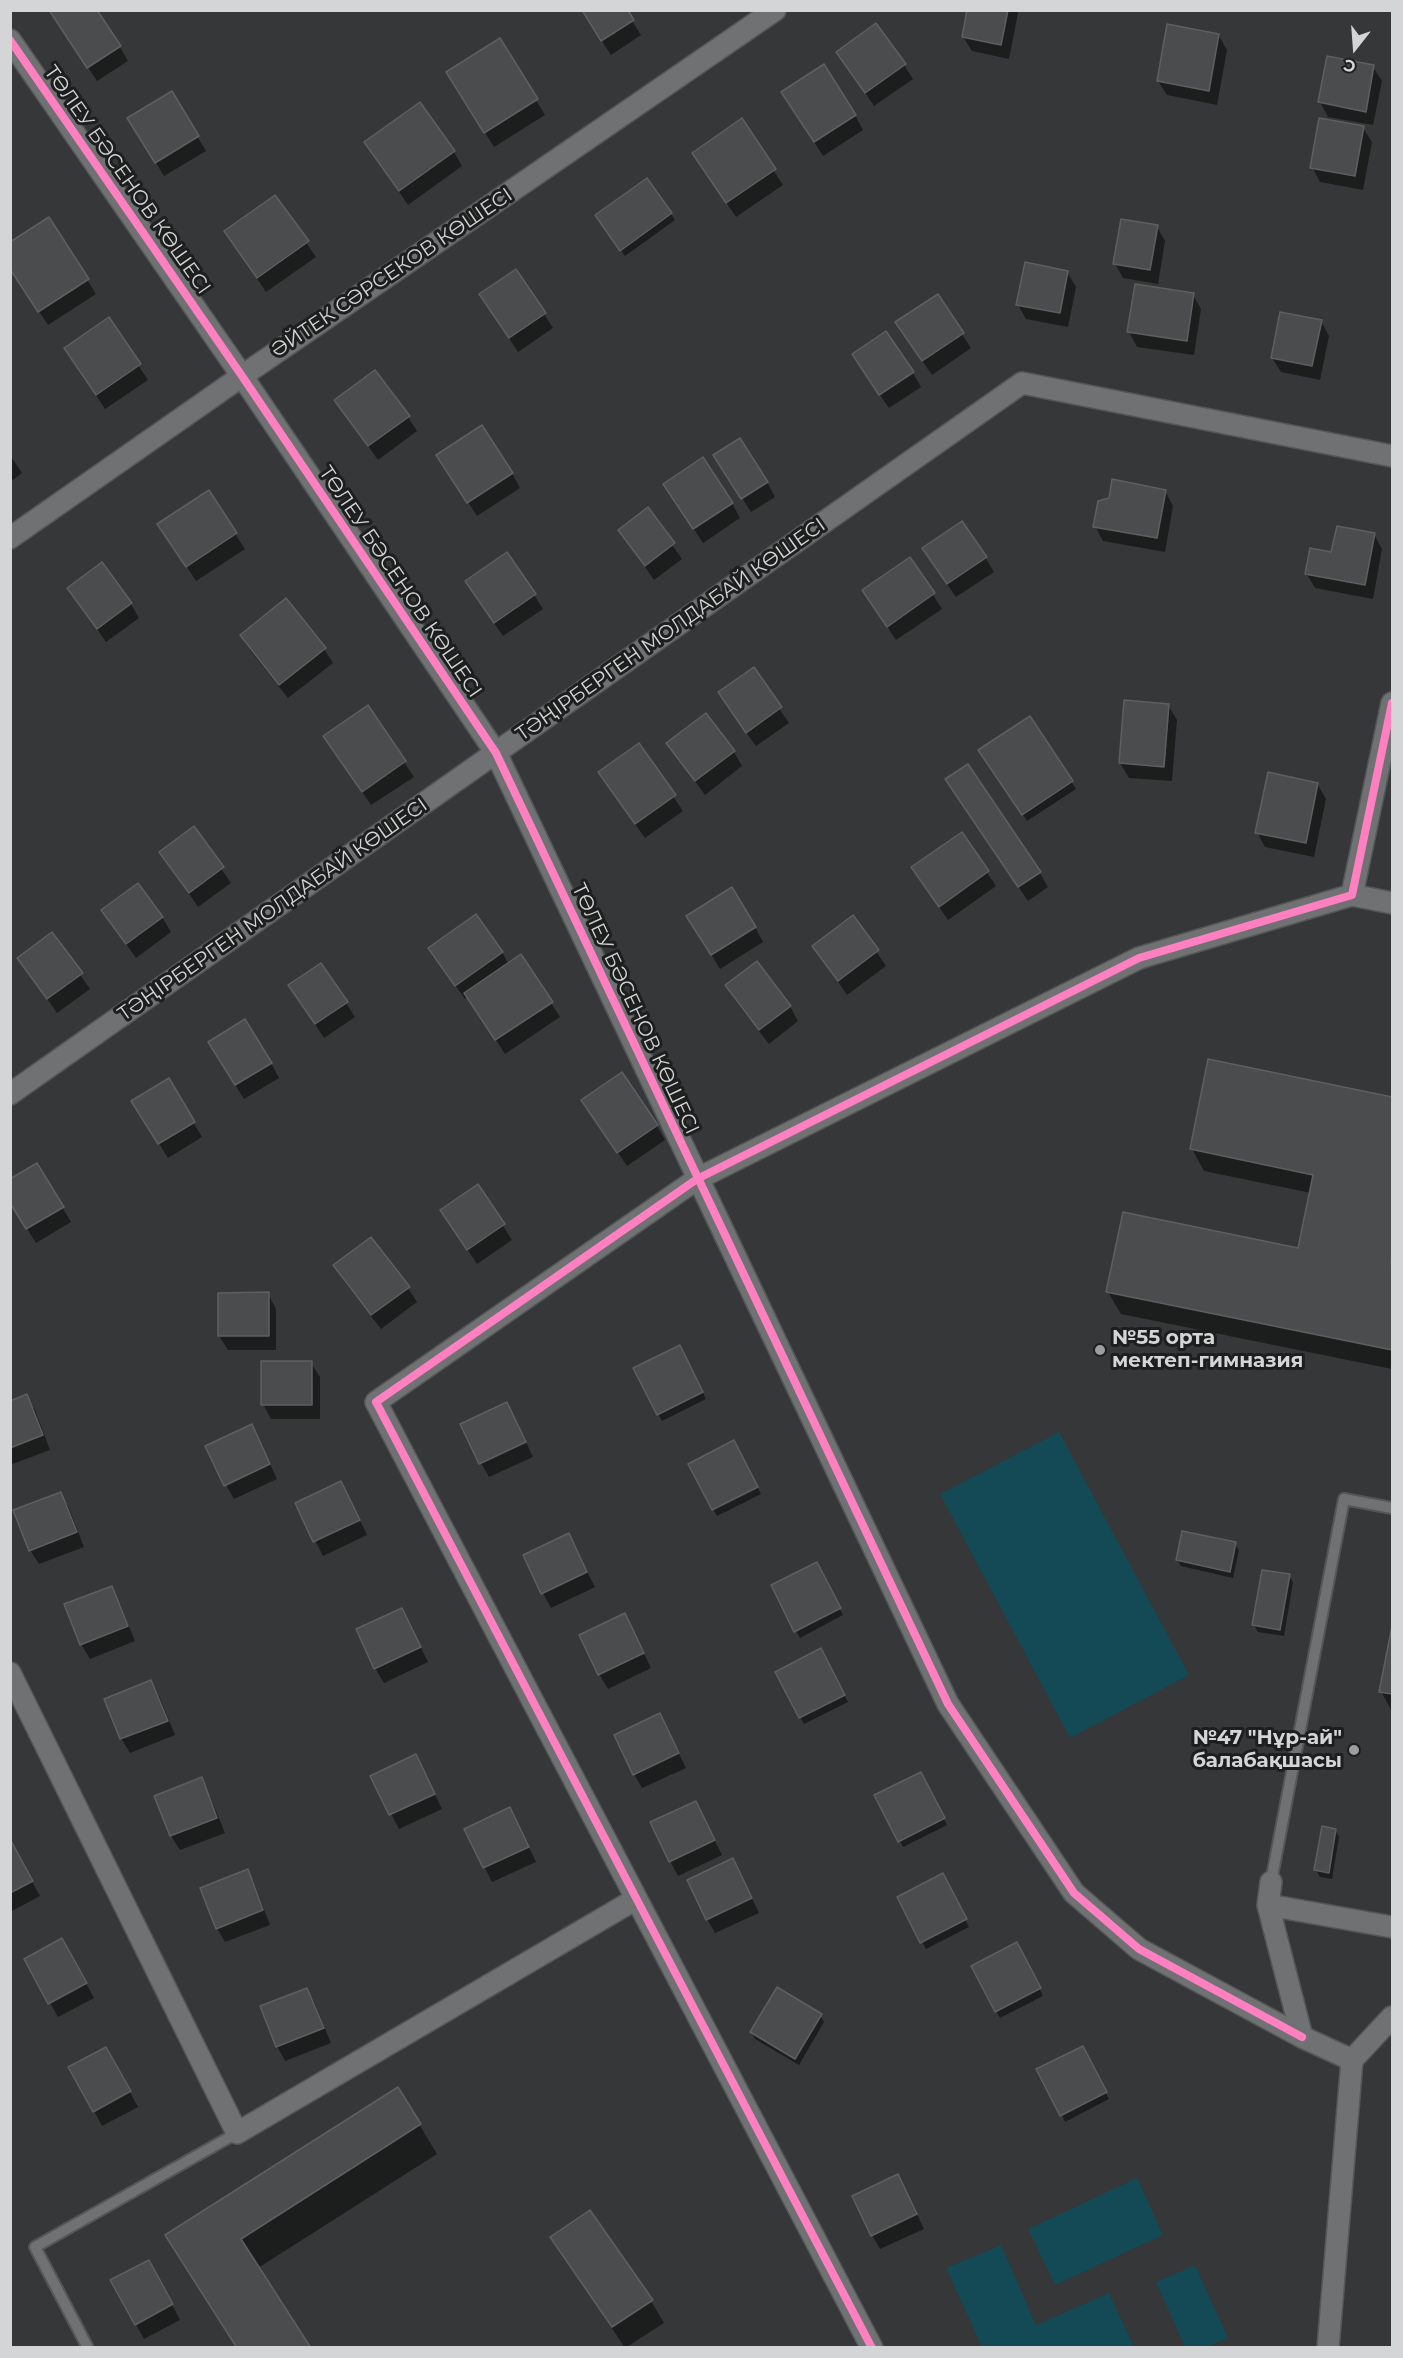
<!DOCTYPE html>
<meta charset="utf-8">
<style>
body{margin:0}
#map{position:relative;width:1403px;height:2358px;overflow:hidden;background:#363738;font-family:Montserrat,sans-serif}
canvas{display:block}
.frame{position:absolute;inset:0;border:12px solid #d3d5d6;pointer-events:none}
.north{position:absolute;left:1325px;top:18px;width:60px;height:60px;-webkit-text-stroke:4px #1d1f1f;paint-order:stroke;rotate:197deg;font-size:16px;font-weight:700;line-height:24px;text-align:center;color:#d3d5d6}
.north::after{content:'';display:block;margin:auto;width:21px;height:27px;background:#d3d5d6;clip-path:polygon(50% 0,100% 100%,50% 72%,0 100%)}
</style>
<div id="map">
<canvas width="1403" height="2358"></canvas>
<div class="frame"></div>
<div class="north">С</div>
</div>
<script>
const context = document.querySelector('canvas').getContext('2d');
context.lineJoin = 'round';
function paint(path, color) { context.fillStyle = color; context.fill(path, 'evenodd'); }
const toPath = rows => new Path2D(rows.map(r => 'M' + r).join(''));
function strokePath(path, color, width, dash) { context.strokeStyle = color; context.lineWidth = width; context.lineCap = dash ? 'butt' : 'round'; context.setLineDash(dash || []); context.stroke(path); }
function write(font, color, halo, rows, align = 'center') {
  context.font = font + ' Montserrat,sans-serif'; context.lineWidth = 6; context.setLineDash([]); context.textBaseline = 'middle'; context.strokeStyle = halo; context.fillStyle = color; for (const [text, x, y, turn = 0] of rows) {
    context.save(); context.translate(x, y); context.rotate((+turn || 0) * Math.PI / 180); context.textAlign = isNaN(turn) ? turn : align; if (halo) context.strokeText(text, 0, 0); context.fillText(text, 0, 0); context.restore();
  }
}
paint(toPath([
 [1059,1432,1189,1675,1070,1738,940,1494],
 [1137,2178,1163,2235,1055,2285,1028,2229],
 [1001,2245,1036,2325,1109,2293,1134,2347,982,2347,946,2268],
 [1195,2265,1228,2338,1206,2347,1185,2347,1156,2282]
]), '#144956');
paint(toPath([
 [50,10,120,47,128,61,97,81],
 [582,10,632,21,641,35,611,55],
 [969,10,1017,10,1018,13,1009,59,972,51,963,37],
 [1219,36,1227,50,1217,105,1167,95,1158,81],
 [499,40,545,115,494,147,456,87],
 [838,52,904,65,913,79,874,106],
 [1373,67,1382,81,1373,125,1328,117,1320,102],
 [171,93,206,151,164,176,129,118],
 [792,107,855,115,863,130,823,156],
 [741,121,783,185,736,217,702,167],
 [1363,128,1372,142,1363,190,1320,182,1312,167],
 [366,143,454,152,462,166,408,205],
 [275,197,316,257,266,292,226,232],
 [671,214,675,220,625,256,600,222],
 [49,219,96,294,48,325,10,268],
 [1157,227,1165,241,1158,284,1123,278,1115,264],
 [1067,272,1076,287,1068,327,1026,319,1018,305],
 [481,295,544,314,553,328,518,352],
 [1193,295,1201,309,1194,355,1137,347,1129,332],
 [937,296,971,348,932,375,906,337],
 [108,319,148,380,105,409,66,348],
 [1321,321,1329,336,1320,380,1281,372,1272,358],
 [862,369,913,373,921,387,889,408],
 [336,400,408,417,417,431,378,460],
 [10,455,22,473,10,482],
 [447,470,512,473,520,488,477,516],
 [724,470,767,482,775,497,751,512],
 [1165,491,1173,506,1165,552,1103,541,1095,526],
 [208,492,245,549,196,581,168,538],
 [674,499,732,503,740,518,703,543],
 [647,509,682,559,654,580,620,530],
 [1374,534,1382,549,1373,599,1315,588,1306,573,1333,554],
 [985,557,994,572,956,597,932,563],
 [910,559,942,609,896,640,864,591],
 [69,588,131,604,139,618,106,642],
 [534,595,543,609,503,636,475,596],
 [241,635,324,649,333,663,288,698,250,650],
 [753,670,789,723,756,746,728,707],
 [1168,705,1177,720,1172,781,1129,778,1120,763],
 [367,708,414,777,371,805,325,737],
 [1029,718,1076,789,1027,821,984,757],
 [668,744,734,752,742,766,705,795],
 [639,745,683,811,645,838,608,786],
 [1318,785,1326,799,1314,857,1265,847,1257,832],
 [956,794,1040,873,1048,887,1028,901],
 [193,828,231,883,198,907,161,852],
 [961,834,996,886,948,920,913,868],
 [103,911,162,917,171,932,136,958],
 [853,918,886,966,847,995,814,946],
 [755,927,763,942,720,969,697,931],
 [52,934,90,989,57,1013,19,958],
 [430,949,502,952,509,965,521,956,560,1017,505,1054,468,997,465,999],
 [321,965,355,1017,324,1038,299,999],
 [727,986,790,1006,798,1021,769,1044,735,1000],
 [218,1057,271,1063,279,1078,244,1099],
 [1209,1061,1392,1098,1392,1369,1121,1314,1108,1292,1300,1250,1311,1193,1204,1171,1192,1149],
 [168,1080,202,1137,168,1158,142,1116],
 [592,1115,657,1126,665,1140,627,1166],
 [37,1165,71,1222,36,1243,10,1201],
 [478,1186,512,1240,477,1264,451,1225],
 [335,1266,408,1288,417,1302,381,1329,343,1280],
 [268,1294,276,1309,276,1350,228,1350,219,1336],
 [683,1354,706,1399,662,1421,658,1414],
 [311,1363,320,1377,320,1419,271,1419,263,1404],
 [26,1396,35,1410,50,1450,10,1465,10,1402],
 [515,1419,533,1457,489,1477,481,1463],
 [259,1441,277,1479,234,1499,226,1485],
 [738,1449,761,1494,717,1516,713,1509],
 [60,1493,69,1508,84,1547,39,1564,30,1550],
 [349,1497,367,1535,323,1556,297,1504],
 [568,1535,595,1587,551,1608,543,1593],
 [1235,1544,1239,1550,1233,1578,1181,1566,1177,1560],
 [820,1570,843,1615,800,1638,773,1586],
 [1289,1576,1293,1582,1284,1636,1258,1632,1254,1625],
 [111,1588,119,1602,135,1641,90,1659,81,1644],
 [625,1615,651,1668,608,1689,599,1674],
 [409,1624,428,1662,384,1683,375,1668],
 [1392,1633,1392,1712,1381,1691],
 [825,1657,848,1702,804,1724,800,1717],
 [151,1682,159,1696,175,1735,130,1753,121,1738,106,1700],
 [660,1715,686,1768,642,1788,634,1774],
 [416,1756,442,1809,399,1829,372,1777],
 [201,1779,209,1794,225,1833,180,1850,171,1836,156,1797],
 [924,1780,947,1825,903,1847,900,1841],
 [696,1803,722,1855,678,1876,670,1861],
 [518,1824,536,1862,492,1882,466,1830],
 [1335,1830,1339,1837,1332,1879,1320,1877,1316,1870],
 [10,1842,40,1896,10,1912],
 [247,1871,255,1886,270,1925,225,1942,217,1928],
 [741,1875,759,1913,715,1933,707,1919],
 [946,1882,969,1927,926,1949,899,1897],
 [1020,1950,1043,1996,1000,2018,996,2011],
 [70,1954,94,1998,58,2017,50,2003],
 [307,1989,315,2004,331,2043,285,2061,277,2046],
 [820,2015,824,2022,799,2065,755,2039,751,2032],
 [1082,2048,1109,2099,1065,2122,1062,2115],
 [106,2049,138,2107,102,2126,94,2111],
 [398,2089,437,2154,258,2268,184,2265],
 [906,2191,924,2229,880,2249,872,2235],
 [552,2238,651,2301,664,2323,625,2348],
 [157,2276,180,2320,144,2339,112,2281]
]), '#0007');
const building = toPath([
 [49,10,97,10,121,46,87,68,49,10],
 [582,10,628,10,634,20,601,41,582,10],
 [967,10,1008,10,1001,45,962,37,967,10],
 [876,23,906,64,865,93,836,52,876,23],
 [1167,24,1219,34,1209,91,1157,81,1167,24],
 [500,38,538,99,484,133,446,72,500,38],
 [1327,56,1374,65,1366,112,1318,102,1327,56],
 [824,64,856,115,814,142,781,92,824,64],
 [172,91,199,136,155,163,127,118,172,91],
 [420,102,455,151,399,191,364,142,420,102],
 [742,118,776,169,726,203,692,153,742,118],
 [1319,118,1364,126,1355,176,1310,168,1319,118],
 [647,178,672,213,620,251,595,215,647,178],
 [275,195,309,241,257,278,224,231,275,195],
 [49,217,89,279,38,312,10,269,10,242,49,217],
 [1121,219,1158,225,1150,270,1113,264,1121,219],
 [1025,262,1068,271,1060,313,1016,305,1025,262],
 [516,269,546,313,509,338,479,294,516,269],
 [1135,284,1194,293,1187,341,1127,332,1135,284],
 [938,294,964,333,922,361,895,322,938,294],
 [1280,312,1322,320,1312,366,1271,358,1280,312],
 [109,317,141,364,96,395,64,348,109,317],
 [886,331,914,372,879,395,852,354,886,331],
 [375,370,410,416,368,446,334,400,375,370],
 [482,425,513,473,467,503,436,455,482,425],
 [740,438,768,482,741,499,713,455,740,438],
 [703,457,733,503,693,529,663,484,703,457],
 [1112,479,1166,490,1157,538,1093,527,1098,501,1109,498,1112,479],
 [209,490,237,533,186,567,157,524,209,490],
 [648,507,675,543,645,566,618,530,648,507],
 [962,521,987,557,947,584,922,548,962,521],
 [1337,526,1375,533,1365,585,1305,574,1310,548,1331,552,1337,526],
 [507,552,536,594,494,623,465,581,507,552],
 [910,557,935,593,887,627,862,590,910,557],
 [102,562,132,603,97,629,67,588,102,562],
 [286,598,326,648,279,685,240,635,286,598],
 [754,667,782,707,746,733,718,692,754,667],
 [1124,700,1169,704,1164,767,1119,763,1124,700],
 [368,705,406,761,362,792,323,736,368,705],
 [706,713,735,751,695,781,666,743,706,713],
 [1030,716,1073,781,1022,815,978,750,1030,716],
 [639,743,676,795,635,824,598,772,639,743],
 [968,764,1041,872,1018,887,945,779,968,764],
 [1268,772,1318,783,1306,843,1255,833,1268,772],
 [194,826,224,867,189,893,159,852,194,826],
 [962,832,989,871,939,907,911,867,962,832],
 [138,883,163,917,126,944,101,910,138,883],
 [732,887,756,927,711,955,686,916,732,887],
 [476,914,503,952,455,986,428,948,476,914],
 [853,915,879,950,838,981,812,946,853,915],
 [52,932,83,973,47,999,17,958,52,932],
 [521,954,553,1002,495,1040,464,993,521,954],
 [757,961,791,1006,759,1030,725,985,757,961],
 [321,963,348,1002,315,1024,288,985,321,963],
 [245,1019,272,1063,235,1085,208,1042,245,1019],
 [1208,1059,1392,1097,1392,1254,1391,1264,1392,1264,1392,1350,1106,1292,1123,1212,1298,1248,1313,1175,1190,1149,1208,1059],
 [622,1072,658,1125,617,1153,581,1100,622,1072],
 [169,1078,195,1122,158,1144,131,1101,169,1078],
 [37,1163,64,1207,26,1229,10,1203,10,1179,37,1163],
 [478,1184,505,1224,467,1250,440,1210,478,1184],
 [371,1237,410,1287,371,1315,333,1265,371,1237],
 [269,1292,269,1336,218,1336,218,1293,269,1292],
 [680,1345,703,1392,657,1415,633,1368,680,1345],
 [261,1361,312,1361,312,1405,261,1405,261,1361],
 [27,1394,43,1435,10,1448,10,1401,27,1394],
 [507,1402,526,1442,479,1464,460,1424,507,1402],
 [252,1424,270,1464,224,1486,205,1446,252,1424],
 [734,1440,758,1487,712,1510,688,1464,734,1440],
 [341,1481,360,1520,313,1542,295,1503,341,1481],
 [61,1492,77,1532,29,1551,13,1510,61,1492],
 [1182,1531,1236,1542,1230,1572,1176,1560,1182,1531],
 [569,1533,587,1572,541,1594,523,1555,569,1533],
 [817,1562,841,1608,794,1632,771,1585,817,1562],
 [1262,1570,1290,1574,1280,1630,1252,1625,1262,1570],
 [112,1586,128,1626,80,1645,64,1604,112,1586],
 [402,1608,421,1647,374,1669,356,1629,402,1608],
 [625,1613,644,1653,598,1675,579,1635,625,1613],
 [1392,1626,1392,1694,1379,1692,1392,1626],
 [821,1648,845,1695,799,1718,775,1672,821,1648],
 [151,1680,168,1721,120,1739,104,1699,151,1680],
 [660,1713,679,1753,633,1775,614,1735,660,1713],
 [416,1754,435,1794,389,1815,370,1776,416,1754],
 [921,1772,945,1818,898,1842,874,1795,921,1772],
 [202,1777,217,1818,170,1836,154,1796,202,1777],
 [696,1801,715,1840,669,1862,650,1822,696,1801],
 [510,1807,529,1847,483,1868,464,1829,510,1807],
 [1322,1826,1336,1829,1329,1873,1314,1870,1322,1826],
 [10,1839,33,1881,10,1893,10,1839],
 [733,1858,752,1898,706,1920,687,1880,733,1858],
 [248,1869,263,1910,216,1929,200,1888,248,1869],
 [943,1873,967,1919,920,1943,897,1897,943,1873],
 [62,1938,87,1983,48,2004,24,1959,62,1938],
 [1017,1942,1041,1988,995,2012,971,1966,1017,1942],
 [777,1987,822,2014,795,2059,750,2032,777,1987],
 [307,1988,324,2028,276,2047,260,2006,307,1988],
 [1083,2046,1107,2092,1060,2116,1036,2069,1083,2046],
 [106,2047,131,2091,93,2112,68,2067,106,2047],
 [398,2087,421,2124,241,2239,311,2348,237,2348,165,2235,398,2087],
 [898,2174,917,2214,871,2236,852,2196,898,2174],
 [590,2210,653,2300,612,2327,550,2237,590,2210],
 [149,2260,173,2304,135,2325,110,2280,149,2260]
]);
paint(building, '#4b4c4d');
strokePath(building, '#5f5f61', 1.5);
const service = toPath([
 [1271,1882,1344,1499,1392,1508],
 [88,2348,35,2247,237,2133]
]);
const minor = toPath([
 [10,40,242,376,496,753,948,1704,1074,1893,1139,1949,1302,2037],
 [10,538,242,376,775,10],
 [1352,895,1392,903],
 [10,1094,1022,383,1392,456],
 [10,1673,237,2133,636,1899],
 [1271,1882,1268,1905,1392,1927],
 [1268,1905,1302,2037,1352,2060],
 [872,2348,376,1402,697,1179,1139,958,1352,895,1392,703],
 [1328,2348,1352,2060,1392,2017]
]);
strokePath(service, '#545657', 14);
strokePath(minor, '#545657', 24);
strokePath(service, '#707172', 10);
strokePath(minor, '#707172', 21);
strokePath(toPath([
 [10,40,242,376,496,753,948,1704,1074,1893,1139,1949,1302,2037],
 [872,2348,376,1402,697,1179,1139,958,1352,895,1392,703]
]), '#ff80c0', 8);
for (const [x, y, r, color] of [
 [1100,1350,6,"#9c9e9f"],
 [1354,1750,6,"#9c9e9f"]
]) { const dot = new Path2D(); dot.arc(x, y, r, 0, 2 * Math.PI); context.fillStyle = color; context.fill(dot); strokePath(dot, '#1d1f1f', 2); }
write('20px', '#d3d5d6', '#1d1f1f', [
 ["ТӨЛЕУ БӘСЕНОВ КӨШЕСІ",127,180,55],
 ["ӘЙТЕК СӘРСЕКОВ КӨШЕСІ",392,273,-34],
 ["ТӨЛЕУ БӘСЕНОВ КӨШЕСІ",400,582,56],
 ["ТӘҢІРБЕРГЕН МОЛДАБАЙ КӨШЕСІ",671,630,-35],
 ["ТӘҢІРБЕРГЕН МОЛДАБАЙ КӨШЕСІ",273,910,-35],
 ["ТӨЛЕУ БӘСЕНОВ КӨШЕСІ",635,1009,65]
]);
write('bold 20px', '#d3d5d6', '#1d1f1f', [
 ["№55 орта",1112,1338],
 ["мектеп-гимназия",1112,1361],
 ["№47 \"Нұр-ай\"",1342,1738,"right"],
 ["балабақшасы",1342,1761,"right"]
], 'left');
</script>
